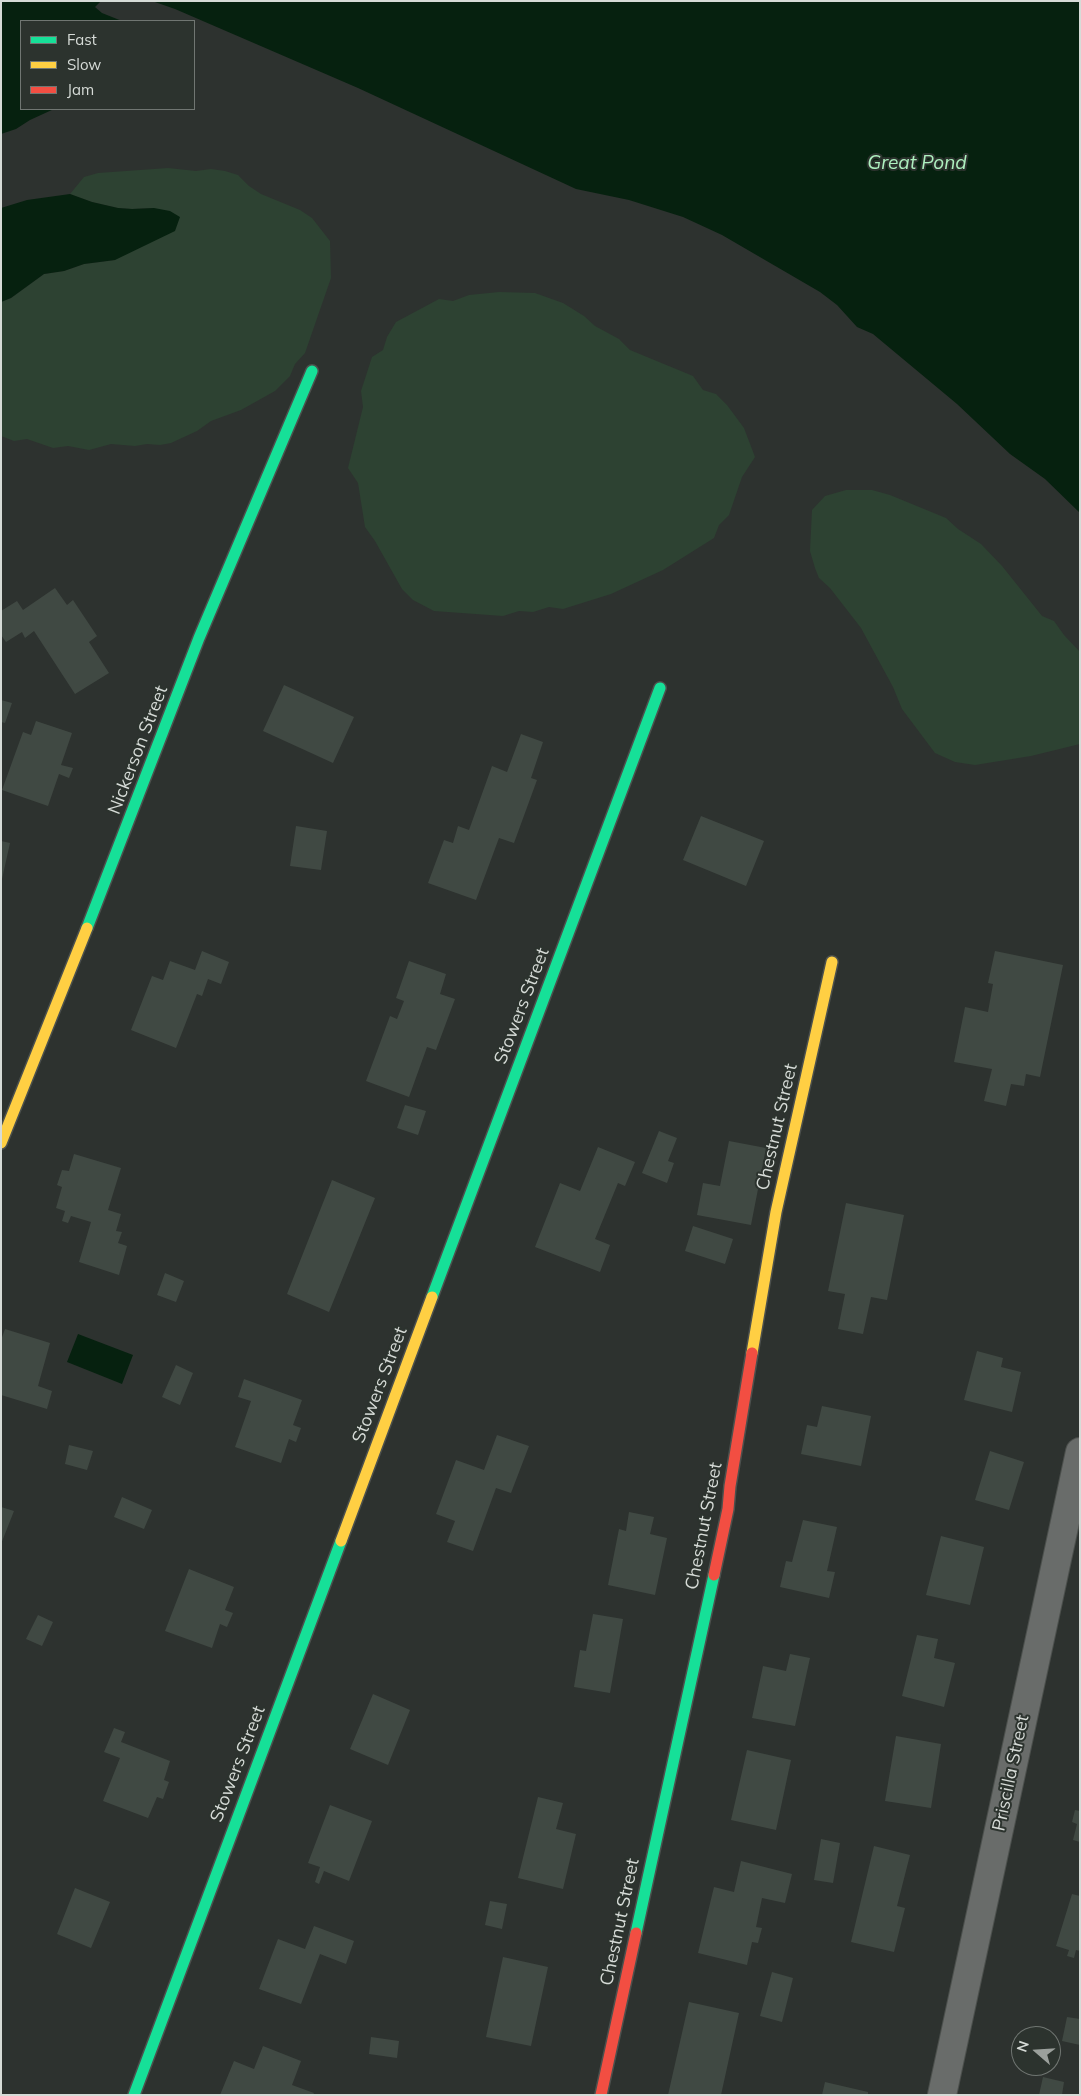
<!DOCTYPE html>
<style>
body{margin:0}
#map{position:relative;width:1081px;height:2096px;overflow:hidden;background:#2d322f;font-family:Mulish,sans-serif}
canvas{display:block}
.frame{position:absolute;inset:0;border:2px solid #d6dbd7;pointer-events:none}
.legend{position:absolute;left:20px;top:20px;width:175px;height:90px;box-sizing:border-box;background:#2c332e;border:1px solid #707672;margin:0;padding:6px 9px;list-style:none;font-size:15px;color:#d6dbd7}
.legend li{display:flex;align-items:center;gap:10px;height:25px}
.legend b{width:25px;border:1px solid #707672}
.north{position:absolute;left:1011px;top:2026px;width:50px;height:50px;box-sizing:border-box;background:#2c332e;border:1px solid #707672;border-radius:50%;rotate:289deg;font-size:14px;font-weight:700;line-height:20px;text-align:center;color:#d6dbd7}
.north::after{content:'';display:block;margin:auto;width:18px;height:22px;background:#9ba09c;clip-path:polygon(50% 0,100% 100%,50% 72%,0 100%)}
</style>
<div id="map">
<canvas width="1081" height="2096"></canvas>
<div class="frame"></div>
<ul class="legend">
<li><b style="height:6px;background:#16e098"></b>Fast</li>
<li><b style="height:6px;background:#ffcf43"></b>Slow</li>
<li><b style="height:6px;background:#f24e42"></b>Jam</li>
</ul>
<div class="north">N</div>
</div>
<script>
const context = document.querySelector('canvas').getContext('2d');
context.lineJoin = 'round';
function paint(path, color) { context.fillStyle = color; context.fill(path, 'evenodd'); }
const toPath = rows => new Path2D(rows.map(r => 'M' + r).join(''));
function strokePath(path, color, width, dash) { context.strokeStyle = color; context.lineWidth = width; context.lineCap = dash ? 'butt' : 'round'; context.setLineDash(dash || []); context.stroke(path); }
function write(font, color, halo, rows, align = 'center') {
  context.font = font + ' Mulish,sans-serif'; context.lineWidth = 4; context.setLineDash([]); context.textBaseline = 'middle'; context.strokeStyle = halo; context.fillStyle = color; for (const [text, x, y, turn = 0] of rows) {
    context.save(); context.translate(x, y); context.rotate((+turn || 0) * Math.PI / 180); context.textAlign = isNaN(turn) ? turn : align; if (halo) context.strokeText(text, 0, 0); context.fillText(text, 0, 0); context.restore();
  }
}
paint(toPath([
 [168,168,196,171,211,169,225,171,238,175,249,186,261,194,300,210,312,218,330,241,331,278,305,353,295,364,290,376,275,391,241,410,211,421,197,431,171,443,160,445,147,444,135,446,111,444,89,450,68,446,53,448,27,439,14,441,1,436,1,302,11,298,44,274,64,271,84,264,115,260,154,208,132,209,118,208,92,202,70,194,84,177,98,173],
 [499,292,535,293,563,303,584,316,595,326,619,339,630,350,693,376,703,390,716,394,727,405,744,428,755,457,742,477,729,515,719,525,714,538,663,570,611,594,563,609,549,607,533,612,519,611,503,616,434,611,413,600,402,589,375,541,365,527,358,483,348,468,363,407,361,391,372,357,383,350,387,337,396,322,439,299,453,301,469,295],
 [846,490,872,490,890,495,946,518,958,529,981,544,1002,566,1042,616,1054,621,1064,635,1080,652,1080,744,1031,756,975,765,955,762,935,753,902,709,893,687,861,628,830,588,819,578,815,568,810,551,812,510,825,496]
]), '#2d4232');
paint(toPath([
 [1,1,101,1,95,7,102,13,122,21,21,21,21,109,54,109,30,120,16,129,1,134],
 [152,1,1080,1,1080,513,1045,479,1010,454,957,404,873,334,857,327,837,305,820,292,722,235,683,217,629,200,576,189,358,88,175,9],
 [70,194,92,202,118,208,132,209,154,208,170,211,180,217,175,231,115,260,84,264,64,271,44,274,11,298,1,302,1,208,27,200],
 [78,1334,133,1355,122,1384,67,1362]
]), '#06210f');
paint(toPath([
 [55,588,67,605,73,600,97,636,89,642,109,673,75,694,34,631,25,638,22,632,6,642,1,635,1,611,17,601,23,610],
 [284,685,354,717,333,763,263,731],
 [1,700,12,703,5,723,1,722],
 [36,721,72,733,61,765,73,768,69,778,59,774,48,806,2,790,23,732,31,735],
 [521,734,543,742,531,778,537,780,514,843,499,838,476,900,428,883,444,840,453,843,458,826,469,830,492,766,507,772],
 [701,816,764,841,746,886,683,860],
 [296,826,327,831,321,870,290,866],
 [1,841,10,843,2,879,1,879],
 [202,951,229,962,221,984,208,979,202,996,197,994,176,1048,131,1030,152,976,163,980,170,961,195,970],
 [995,951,1063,965,1040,1077,1026,1074,1024,1086,1011,1084,1006,1106,984,1101,992,1069,954,1062,965,1007,988,1012,993,984,988,983],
 [409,961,446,974,440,994,455,999,436,1050,427,1047,409,1097,366,1081,390,1016,397,1019,404,1001,396,998],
 [405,1105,426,1111,418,1135,397,1128],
 [659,1131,677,1138,668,1161,674,1163,667,1183,642,1173],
 [729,1141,766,1148,751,1225,697,1215,703,1183,720,1186],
 [598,1147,635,1162,625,1186,618,1183,595,1239,610,1245,600,1272,535,1247,560,1183,580,1191],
 [74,1154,121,1168,108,1210,121,1214,116,1231,122,1232,118,1243,127,1246,119,1275,79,1262,91,1222,71,1216,68,1223,62,1221,65,1211,56,1208,62,1187,57,1185,62,1170,69,1171],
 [332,1180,375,1198,329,1312,287,1294],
 [846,1203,904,1215,887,1300,871,1297,863,1334,838,1329,845,1294,828,1291],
 [693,1226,733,1239,725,1264,685,1251],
 [165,1273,184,1281,176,1302,157,1295],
 [5,1329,50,1343,38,1386,52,1391,47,1409,1,1395,1,1340],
 [977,1351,1003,1358,1001,1367,1021,1372,1012,1412,964,1400],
 [176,1365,193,1373,180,1405,162,1397],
 [244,1379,302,1400,293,1425,301,1428,296,1442,289,1439,281,1463,235,1447,251,1401,238,1397],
 [822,1406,871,1416,861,1466,801,1454,807,1425,817,1427],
 [497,1435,529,1446,511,1493,496,1488,473,1551,447,1542,455,1521,436,1514,456,1460,484,1470],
 [69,1445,93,1451,87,1470,65,1464],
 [990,1451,1024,1462,1009,1510,975,1500],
 [122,1497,152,1510,144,1529,114,1517],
 [1,1507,14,1511,1,1544],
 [629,1512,654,1517,650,1534,667,1538,655,1595,608,1585,619,1529,626,1531],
 [803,1520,837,1527,827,1571,835,1572,829,1598,780,1587,786,1561,792,1562],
 [941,1536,984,1547,970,1605,926,1595],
 [189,1569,234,1587,225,1610,233,1613,227,1627,220,1624,212,1648,165,1631],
 [593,1614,623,1619,610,1693,574,1687,580,1650,586,1651],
 [38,1615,53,1622,42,1646,26,1639],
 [917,1635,938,1639,934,1658,955,1663,944,1707,902,1696],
 [790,1654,810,1658,795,1726,752,1718,763,1666,786,1671],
 [373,1694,410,1710,388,1765,350,1749],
 [114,1728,125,1732,121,1742,170,1761,164,1780,169,1782,163,1799,157,1797,148,1818,103,1801,120,1758,104,1752],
 [896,1736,941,1744,931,1808,885,1801],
 [747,1750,791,1760,776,1830,731,1820],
 [538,1797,563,1803,556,1829,576,1834,563,1889,518,1878],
 [330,1805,372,1821,349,1881,324,1871,319,1884,315,1882,320,1867,308,1863],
 [1075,1810,1080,1811,1080,1842,1073,1840,1077,1824,1072,1822],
 [821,1839,840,1843,833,1883,814,1880],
 [874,1846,910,1855,897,1906,905,1908,894,1952,851,1942],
 [741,1861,792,1874,785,1903,762,1898,756,1927,762,1928,758,1943,752,1942,747,1965,698,1953,714,1887,734,1892],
 [75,1888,110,1902,91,1948,57,1934],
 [1072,1894,1080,1896,1080,1951,1076,1950,1074,1958,1067,1956,1069,1950,1056,1946],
 [490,1901,507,1904,502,1929,485,1925],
 [314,1926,354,1941,346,1964,320,1954,301,2004,259,1989,278,1939,305,1949],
 [503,1957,548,1967,531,2046,486,2037],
 [772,1972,793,1978,782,2022,760,2016],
 [689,2002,739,2013,721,2095,668,2095],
 [1067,2017,1080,2019,1080,2045,1062,2041],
 [371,2037,399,2041,397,2058,369,2054],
 [263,2046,301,2061,292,2085,314,2093,313,2095,220,2095,234,2061,254,2069],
 [1043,2077,1064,2082,1062,2095,1039,2095],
 [825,2082,868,2092,868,2095,822,2095]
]), '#404943');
const street = toPath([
 [942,2095,1080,1452]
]);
const fast = toPath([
 [87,928,199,638,312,371],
 [432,1297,660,688],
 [636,1933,714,1575],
 [134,2095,341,1541]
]);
const slow = toPath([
 [1,1143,87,928],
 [752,1353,776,1212,832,962],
 [341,1541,432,1297]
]);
const jam = toPath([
 [714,1575,728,1509,730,1486,752,1353],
 [601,2095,636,1933]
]);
strokePath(street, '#4c504d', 30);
strokePath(fast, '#4c504d', 14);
strokePath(slow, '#4c504d', 14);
strokePath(jam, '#4c504d', 14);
strokePath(street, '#696c6a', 28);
strokePath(fast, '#16e098', 11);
strokePath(slow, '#ffcf43', 11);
strokePath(jam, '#f24e42', 11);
write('18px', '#d6dbd7', '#2c332e', [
 ["Nickerson Street",138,750,-69],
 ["Stowers Street",522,1006,-69],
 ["Chestnut Street",777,1127,-77],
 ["Stowers Street",380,1385,-69],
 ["Chestnut Street",704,1526,-79],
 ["Stowers Street",238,1764,-69],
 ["Priscilla Street",1011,1773,-78],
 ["Chestnut Street",620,1922,-78]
]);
write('italic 19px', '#aef0bf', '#2c332e', [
 ["Great Pond",917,163]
]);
</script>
